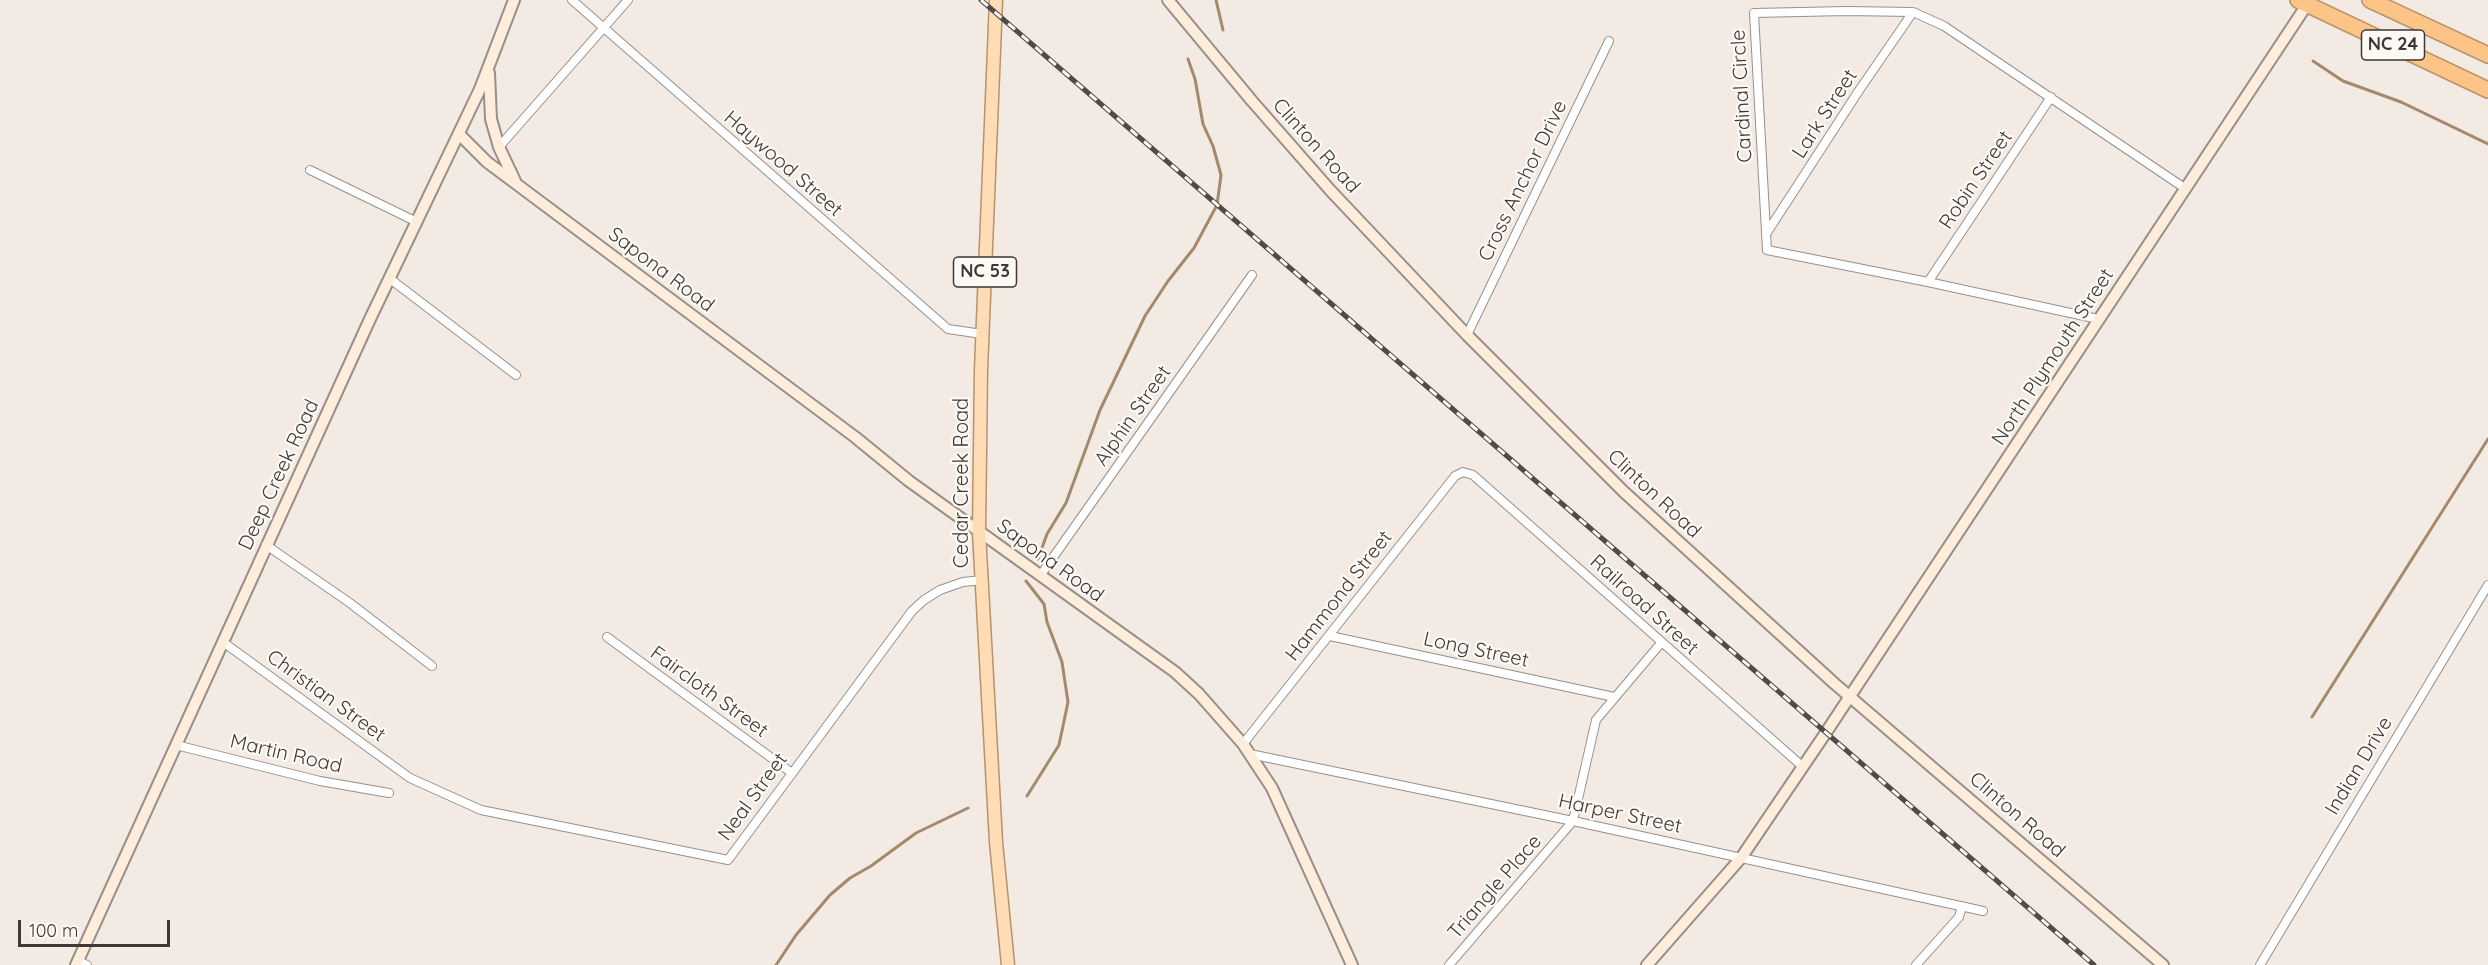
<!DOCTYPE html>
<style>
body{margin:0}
#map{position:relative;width:2488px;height:965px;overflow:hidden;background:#f3ebe3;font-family:Quicksand,sans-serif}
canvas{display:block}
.scale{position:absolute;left:18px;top:920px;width:152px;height:27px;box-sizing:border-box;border:3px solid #3b3835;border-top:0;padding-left:8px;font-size:18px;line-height:21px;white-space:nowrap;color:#3b3835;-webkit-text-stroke:4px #fef9f4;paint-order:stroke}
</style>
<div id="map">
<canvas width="2488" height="965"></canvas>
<div class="scale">100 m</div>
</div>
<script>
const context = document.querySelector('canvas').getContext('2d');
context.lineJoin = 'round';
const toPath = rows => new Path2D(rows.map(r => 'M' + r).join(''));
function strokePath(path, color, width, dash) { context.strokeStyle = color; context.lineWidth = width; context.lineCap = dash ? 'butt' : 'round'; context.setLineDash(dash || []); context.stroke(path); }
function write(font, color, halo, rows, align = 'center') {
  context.font = font + ' Quicksand,sans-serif'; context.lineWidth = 4.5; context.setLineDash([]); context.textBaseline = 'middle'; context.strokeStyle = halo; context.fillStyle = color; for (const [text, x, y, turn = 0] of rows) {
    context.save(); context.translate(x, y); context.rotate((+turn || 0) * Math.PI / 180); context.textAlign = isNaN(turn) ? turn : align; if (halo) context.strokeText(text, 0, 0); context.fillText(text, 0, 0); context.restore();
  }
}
strokePath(toPath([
 [1216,0,1223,30],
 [2313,61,2343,81,2401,102,2488,144],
 [1038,559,1047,534,1066,503,1100,410,1145,316,1168,281,1194,248,1217,205,1221,175,1213,146,1203,124,1195,79,1188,59],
 [1026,581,1044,604,1047,622,1062,662,1068,702,1059,745,1027,796],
 [2312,717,2488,439],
 [776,965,796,935,830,895,850,878,871,866,916,833,968,808]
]), '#a5896d', 3);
const street = toPath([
 [572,0,948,329,982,334],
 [499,147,628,0],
 [310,170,417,222],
 [1766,234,1858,92,1913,12],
 [389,278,516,375],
 [1928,282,2051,97],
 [2098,319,1928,282,1767,250,1754,13,1847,11,1913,12,1944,26,2186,189],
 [1467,335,1609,41],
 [266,545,350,603,432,666],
 [1040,576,1252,275],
 [1330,636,1614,697],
 [607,637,792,773],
 [223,642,410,778,481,810,728,860,912,611,924,600,940,590,963,582,983,580],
 [1243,744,1455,476,1463,472,1473,475,1802,766],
 [176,745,320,781,389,793],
 [1250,754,1573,821,1983,911],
 [78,961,87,965],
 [1449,965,1573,821,1596,720,1661,643],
 [1916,965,1959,917,1962,906],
 [2260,965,2488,585]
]);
const secondary = toPath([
 [1168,0,1252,101,1330,190,1467,335,1624,492,1835,684,2163,965],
 [489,73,491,119,499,147,515,181],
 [459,134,487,162,855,437,909,481,1175,672,1199,694,1243,744,1272,788,1352,965],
 [76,965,370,319,480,89,514,0],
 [1647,965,1741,858,1825,734,2310,0]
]);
const primary = toPath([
 [996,0,981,370,979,532,996,842,1008,965]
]);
const highway = toPath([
 [2298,0,2488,90],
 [2370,0,2488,55]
]);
strokePath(street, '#979089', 10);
strokePath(secondary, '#979089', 14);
strokePath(primary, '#b8936a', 15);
strokePath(highway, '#b8936a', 18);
strokePath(street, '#fff', 8);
strokePath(secondary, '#feeddb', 10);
strokePath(primary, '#fddcb6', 12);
strokePath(highway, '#fcc486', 15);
const rail = toPath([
 [981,0,2094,965]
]);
strokePath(rail, '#4f4c48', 5);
strokePath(rail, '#fef9f4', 3, [9]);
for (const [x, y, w] of [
 [2393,45,63],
 [985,272,63]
]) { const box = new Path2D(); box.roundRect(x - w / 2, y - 15, w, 30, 4.5); context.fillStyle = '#fef9f4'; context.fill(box); strokePath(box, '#3b3835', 1.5); }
write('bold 18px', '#3b3835', null, [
 ["NC 24",2393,45],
 ["NC 53",985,272]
]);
write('20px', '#3b3835', '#fef9f4', [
 ["Cardinal Circle",1742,96,-93],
 ["Lark Street",1825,114,-57],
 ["Clinton Road",1316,146,48],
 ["Haywood Street",783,164,41],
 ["Robin Street",1976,180,-56],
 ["Cross Anchor Drive",1523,181,-64],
 ["Sapona Road",661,270,37],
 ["North Plymouth Street",2053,357,-57],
 ["Alphin Street",1133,416,-55],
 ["Deep Creek Road",279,475,-65],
 ["Cedar Creek Road",962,483,-90],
 ["Clinton Road",1654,494,43],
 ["Sapona Road",1050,561,36],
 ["Hammond Street",1339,596,-52],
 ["Railroad Street",1644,605,42],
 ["Long Street",1476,650,12],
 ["Faircloth Street",709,692,36],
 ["Christian Street",326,696,36],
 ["Martin Road",286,754,13],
 ["Indian Drive",2359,766,-59],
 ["Neal Street",753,797,-54],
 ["Harper Street",1620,814,12],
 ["Clinton Road",2017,815,41],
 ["Triangle Place",1495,887,-49]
]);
</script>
